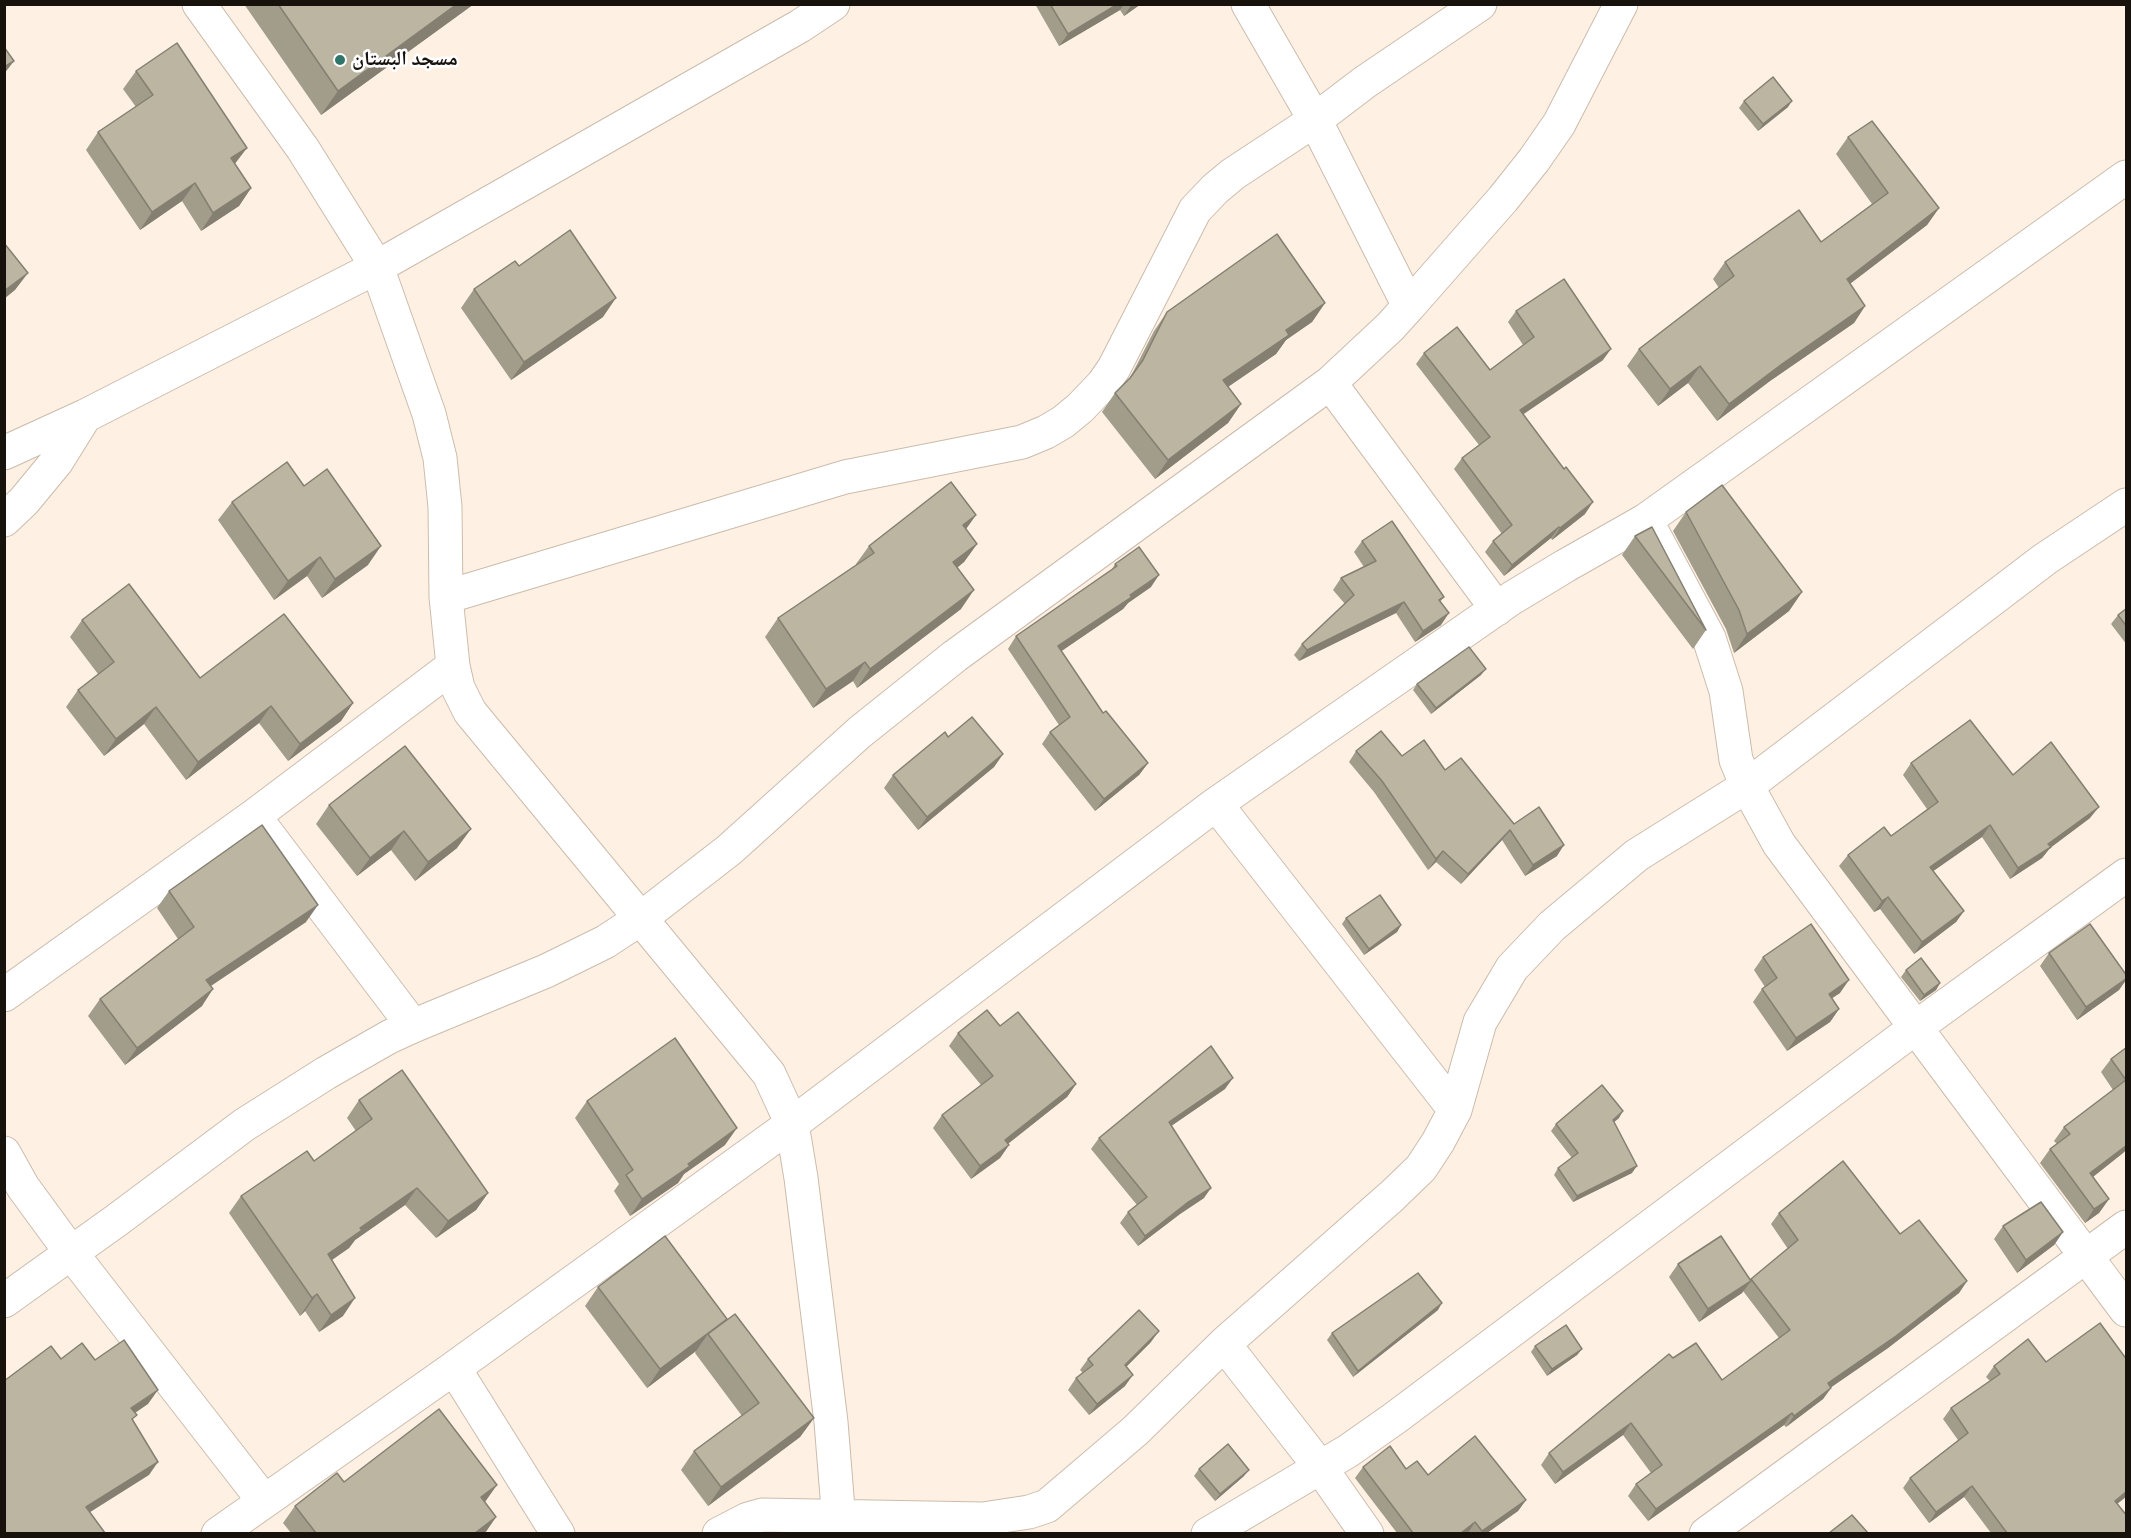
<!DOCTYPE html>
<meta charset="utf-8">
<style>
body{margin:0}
#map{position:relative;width:2131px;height:1538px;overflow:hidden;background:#fef1e4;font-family:"Roboto Condensed",sans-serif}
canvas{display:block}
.frame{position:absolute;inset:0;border:6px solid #17120c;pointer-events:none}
</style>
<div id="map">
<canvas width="2131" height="1538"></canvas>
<div class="frame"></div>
</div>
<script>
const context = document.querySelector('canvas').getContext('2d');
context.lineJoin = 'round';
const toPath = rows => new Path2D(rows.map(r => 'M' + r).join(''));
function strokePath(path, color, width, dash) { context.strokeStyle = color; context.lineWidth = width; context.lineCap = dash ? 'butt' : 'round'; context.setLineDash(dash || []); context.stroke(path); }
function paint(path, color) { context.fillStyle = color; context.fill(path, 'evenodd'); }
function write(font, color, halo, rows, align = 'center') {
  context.font = font + ' "Roboto Condensed","Noto Naskh Arabic",sans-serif'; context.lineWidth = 5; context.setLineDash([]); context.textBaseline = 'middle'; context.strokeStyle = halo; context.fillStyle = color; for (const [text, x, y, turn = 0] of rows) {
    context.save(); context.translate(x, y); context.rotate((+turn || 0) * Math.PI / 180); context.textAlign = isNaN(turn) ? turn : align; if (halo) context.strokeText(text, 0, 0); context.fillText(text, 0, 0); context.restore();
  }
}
const street = toPath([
 [199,4,303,149,377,267,429,414,440,458,445,507,446,597,453,666,458,688,470,712,769,1074,792,1124,801,1178,831,1422,840,1534],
 [1409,306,1503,199,1534,160,1559,124,1621,4],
 [1330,383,1497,609],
 [4,453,85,416,377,267,800,26,833,4],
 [2126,505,2045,559,1747,786,1779,844,2126,1310],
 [4,520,24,501,57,461,85,416],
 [446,597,845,477,1022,442,1046,432,1063,422,1080,408,1103,384,1114,368,1195,210,1215,189,1233,174,1315,120,1365,82,1480,4],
 [1216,804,1455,1110],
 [254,816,413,1026],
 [4,995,254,816,453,666],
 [4,1153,23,1187,72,1254,264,1501],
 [4,1301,117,1220,244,1125,326,1073,389,1037,413,1026,546,971,605,942,640,919,729,850,860,732,955,656,1330,383,1390,327,1409,306,1315,120,1248,4],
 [1224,1344,1320,1467,1367,1534],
 [454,1368,792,1124,1216,804,1512,598,1565,566,1646,520],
 [218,1534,454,1368,558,1534],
 [719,1534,748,1519,762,1515,983,1519,1029,1512,1047,1506,1135,1431,1224,1344,1392,1196,1421,1168,1438,1142,1455,1110,1480,1022,1512,968,1552,926,1637,855,1747,786,1736,760,1726,691,1709,638,1646,520,2126,177],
 [1208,1534,1348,1451,1395,1418,1915,1028,2126,875],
 [1706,1534,2126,1227]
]);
strokePath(street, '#cbbcac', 35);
strokePath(street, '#fff', 33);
paint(toPath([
 [244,4,474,4,321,115],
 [1035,4,1141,4,1124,16,1120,10,1059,46],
 [136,71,235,164,251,188,239,206,201,231,182,201,140,230,86,150,98,132,136,107,123,89],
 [1744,101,1788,107,1758,131,1739,108],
 [1848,137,1939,208,1927,225,1850,284,1865,306,1854,323,1770,381,1717,421,1688,383,1658,406,1627,366,1639,349,1719,288,1713,279,1725,262,1821,242,1872,204,1836,154],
 [519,266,603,317,511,380,461,308,474,289],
 [1325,303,1312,322,1286,340,1276,354,1228,387,1241,404,1228,423,1155,479,1102,412,1115,393,1130,378,1154,331,1167,312],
 [1516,311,1603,360,1523,414,1585,514,1552,540,1551,538,1504,576,1485,552,1493,541,1502,534,1454,469,1462,458,1479,445,1416,364,1424,353,1490,370,1523,345,1508,322],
 [304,486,368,565,322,598,307,576,274,600,218,520,232,502],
 [1686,512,1802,592,1789,611,1734,653,1726,629,1673,531],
 [976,515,966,529,977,544,964,562,957,568,961,609,857,688,853,681,813,708,765,637,778,618,856,565,856,564,869,546],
 [1635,536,1706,630,1693,649,1622,555],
 [1362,541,1444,597,1440,602,1441,625,1415,642,1396,613,1299,661,1294,655,1302,644,1345,604,1333,590,1341,578,1364,567,1354,552],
 [1115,564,1151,587,1128,603,1123,609,1061,651,1103,713,1148,763,1139,775,1095,811,1042,744,1050,732,1059,725,1008,649,1016,636,1112,569],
 [2127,608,2127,645,2111,624,2118,615],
 [82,620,200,678,353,703,341,721,288,761,259,723,186,780,144,724,104,756,66,707,78,690,98,674,70,637],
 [1481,675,1431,714,1413,690,1417,684],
 [948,737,1003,754,994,767,918,830,884,788,893,775],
 [1356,751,1402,756,1445,770,1557,856,1525,876,1502,840,1461,884,1436,862,1428,870,1374,792,1349,762],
 [1911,763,2013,775,2090,818,2050,848,2042,858,2010,879,1982,837,1933,871,1964,911,1956,922,1914,954,1880,909,1874,912,1839,866,1848,855,1891,836,1927,809,1903,775],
 [329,805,457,848,415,881,391,850,357,876,316,824],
 [169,891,306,922,211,986,202,1006,125,1065,88,1016,100,999,178,939,157,908],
 [1346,918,1401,925,1397,932,1364,955,1342,924],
 [2049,953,2127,976,2127,979,2119,990,2077,1020,2040,966],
 [1763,957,1840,993,1832,998,1839,1009,1830,1022,1787,1051,1753,1002,1762,989,1765,987,1754,970],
 [1906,970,1940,983,1936,990,1920,1001,1901,977],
 [1000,1026,1076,1084,1067,1097,1008,1144,1009,1145,1000,1158,971,1179,933,1128,942,1115,981,1085,949,1046,958,1033],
 [2127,1047,2127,1149,2123,1153,2093,1177,2109,1199,2099,1213,2085,1223,2040,1163,2050,1149,2057,1144,2054,1141,2064,1127,2113,1090,2101,1072,2111,1059],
 [1225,1089,1171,1126,1204,1198,1180,1214,1138,1246,1120,1223,1128,1212,1137,1205,1091,1149,1099,1138],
 [359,1100,488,1193,476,1210,436,1238,405,1205,355,1240,349,1248,332,1260,343,1316,319,1332,305,1311,300,1316,229,1213,241,1196,314,1161,356,1131,347,1118],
 [587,1101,725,1145,684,1174,678,1183,630,1216,614,1191,619,1184,575,1118],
 [1619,1118,1614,1122,1632,1173,1573,1202,1554,1175,1558,1168,1572,1158,1551,1131,1556,1124],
 [1779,1213,1900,1234,1967,1281,1959,1293,1888,1348,1831,1387,1831,1388,1823,1399,1786,1427,1784,1425,1648,1521,1628,1496,1636,1484,1651,1473,1623,1435,1555,1484,1541,1465,1549,1453,1673,1358,1722,1380,1779,1338,1743,1291,1742,1293,1699,1322,1669,1277,1678,1264,1750,1280,1788,1249,1771,1224],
 [2003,1226,2063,1232,2054,1245,2017,1273,1994,1239],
 [598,1287,727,1319,814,1418,800,1437,708,1506,681,1470,694,1451,742,1416,695,1353,696,1351,647,1388,585,1306],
 [1438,1310,1353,1377,1327,1340,1332,1333],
 [1151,1342,1126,1367,1125,1386,1089,1415,1068,1390,1076,1378,1083,1373,1080,1370,1088,1359],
 [1535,1346,1582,1349,1577,1355,1547,1376,1531,1352],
 [1994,1366,2127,1496,2117,1504,2127,1533,1991,1533,1964,1497,1929,1523,1903,1488,1910,1478,1958,1440,1943,1419,1951,1408,1990,1381,1986,1377],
 [1363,1467,1406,1469,1526,1500,1518,1511,1487,1533,1397,1533,1355,1478],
 [1199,1469,1244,1476,1215,1501,1194,1476],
 [344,1482,484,1502,496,1517,485,1533,291,1533,283,1523,295,1506]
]), '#a29c8b');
paint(toPath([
 [457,4,474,4,321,115,338,91],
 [1118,4,1124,4,1120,10,1059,46,1068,34],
 [1132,4,1141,4,1124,16],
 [14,61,4,74,4,67],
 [1792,101,1788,107,1758,131,1763,124],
 [247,148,234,165,231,158],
 [195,183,182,201,140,230,152,212],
 [251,188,239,206,201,231,213,213],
 [1939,208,1927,225,1835,295,1847,279],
 [28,273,15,290,4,299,4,291],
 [616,298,603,317,511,380,524,362],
 [1325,303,1312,322,1286,340,1276,354,1210,399,1223,380,1286,330],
 [1865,306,1854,323,1770,381,1717,421,1729,404,1782,364],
 [1611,349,1603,360,1512,422,1520,410],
 [1700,366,1688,383,1658,406,1670,389],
 [1241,404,1228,423,1155,479,1168,460],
 [1593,502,1585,514,1552,540,1560,528],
 [976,515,963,533,963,525],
 [1559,527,1551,538,1504,576,1512,565],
 [977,544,964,562,940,581,953,562],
 [381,546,368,565,322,598,335,579],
 [320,557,307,576,274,600,288,581],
 [1159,575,1151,587,1128,603,1123,609,1050,659,1058,646],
 [974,590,961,609,857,688,870,669],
 [1802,592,1789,611,1734,653,1747,634],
 [1404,602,1396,613,1299,661,1307,650],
 [1449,613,1441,625,1415,642,1423,631],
 [865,662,853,681,813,708,826,689],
 [1486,669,1481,675,1431,714,1436,708],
 [353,703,341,721,288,761,300,744],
 [271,706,259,723,186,780,198,762],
 [156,707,144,724,104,756,116,739],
 [1003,754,994,767,918,830,927,817],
 [1148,763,1139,775,1095,811,1104,799],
 [2099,807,2090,818,2050,848,2042,858,2010,879,2018,868,2048,844],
 [1990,825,1982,837,1922,879,1930,867],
 [471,829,457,848,415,881,428,862],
 [1510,830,1502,840,1461,884,1468,874],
 [404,831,391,850,357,876,370,858],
 [1564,845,1557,856,1525,876,1533,865],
 [1443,851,1436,862,1428,870,1436,859],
 [1888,897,1880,909,1874,912,1882,901],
 [318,905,306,922,194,997,206,980],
 [1964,911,1956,922,1914,954,1922,942],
 [1401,925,1397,932,1364,955,1369,949],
 [2127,978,2119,990,2077,1020,2086,1007],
 [1849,980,1840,993,1820,1006,1829,994],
 [1940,983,1936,990,1920,1001,1924,995],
 [213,989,202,1006,125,1065,137,1048],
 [1839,1009,1830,1022,1787,1051,1796,1038],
 [1233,1078,1225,1089,1161,1133,1169,1122],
 [1076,1084,1067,1097,996,1153,1005,1140],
 [1623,1111,1619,1118,1608,1127,1613,1120],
 [737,1128,725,1145,684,1174,678,1183,630,1216,642,1199,688,1164],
 [2127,1143,2127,1149,2123,1153,2080,1187,2090,1173],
 [1009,1145,1000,1158,971,1179,980,1166],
 [1637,1166,1632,1173,1573,1202,1577,1196],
 [417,1188,405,1205,355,1240,349,1248,316,1271,328,1254,360,1228],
 [1211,1188,1204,1198,1180,1214,1138,1246,1145,1236,1187,1203],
 [488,1193,476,1210,436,1238,448,1221],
 [2109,1199,2099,1213,2085,1223,2094,1209],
 [2063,1232,2054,1245,2017,1273,2026,1260],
 [1751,1281,1742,1293,1699,1322,1708,1309],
 [1967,1281,1959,1293,1888,1348,1820,1395,1828,1383],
 [317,1294,305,1311,300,1316,312,1298],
 [355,1298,343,1316,319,1332,331,1315],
 [1442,1303,1438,1310,1353,1377,1358,1371],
 [727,1319,708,1334,696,1351,647,1388,660,1369],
 [1159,1331,1151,1342,1117,1376,1125,1365],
 [1582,1349,1577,1355,1547,1376,1552,1369],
 [1133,1375,1125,1386,1089,1415,1097,1404],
 [1831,1388,1823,1399,1786,1427,1794,1416],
 [158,1390,148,1404,122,1422,131,1408],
 [1792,1413,1784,1425,1648,1521,1656,1509],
 [814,1418,800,1437,708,1506,721,1487],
 [1631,1423,1623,1435,1555,1484,1563,1472],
 [158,1462,149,1475,76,1521,86,1507],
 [1249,1470,1244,1476,1215,1501,1220,1494],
 [497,1485,485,1502,481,1497],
 [1972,1486,1964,1497,1929,1523,1936,1512],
 [2127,1491,2127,1496,2107,1512,2115,1501],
 [1526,1500,1518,1511,1487,1533,1481,1533,1482,1531],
 [496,1517,485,1533,475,1533],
 [1475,1522,1468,1533,1461,1533]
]), '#847f71');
const building = toPath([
 [278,4,457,4,338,91,278,4],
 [1050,4,1118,4,1068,34,1050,4],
 [177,43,247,148,231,158,251,188,213,213,195,183,152,212,98,132,153,95,136,71,177,43],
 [4,47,14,61,4,67,4,47],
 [1773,77,1792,101,1763,124,1744,101,1773,77],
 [1872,121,1939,208,1847,279,1865,306,1782,364,1729,404,1700,366,1670,389,1639,349,1734,276,1725,262,1799,210,1821,242,1888,193,1848,137,1872,121],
 [570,230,616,298,524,362,474,289,515,261,519,266,570,230],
 [1277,234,1325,303,1286,330,1289,335,1223,380,1241,404,1168,460,1115,393,1130,378,1143,360,1167,312,1277,234],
 [4,243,28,273,4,291,4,243],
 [1564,279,1611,349,1520,410,1564,469,1566,467,1593,502,1560,528,1559,527,1512,565,1493,541,1512,525,1462,458,1490,437,1424,353,1457,327,1490,370,1534,337,1516,311,1564,279],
 [287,462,304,486,327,469,381,546,335,579,320,557,288,581,232,502,287,462],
 [951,482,976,515,963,525,977,544,953,562,974,590,870,669,865,662,826,689,778,618,874,553,869,546,951,482],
 [1722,485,1802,592,1747,634,1739,610,1686,512,1722,485],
 [1392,521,1444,597,1439,600,1449,613,1423,631,1404,602,1307,650,1302,644,1354,595,1341,578,1376,561,1362,541,1392,521],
 [1652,527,1706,630,1635,536,1652,527],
 [1139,547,1159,575,1130,595,1132,597,1058,646,1103,713,1106,711,1148,763,1104,799,1050,732,1070,717,1016,636,1117,566,1115,564,1139,547],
 [129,584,200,678,284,614,353,703,300,744,271,706,198,762,156,707,116,739,78,690,114,662,82,620,129,584],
 [2127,608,2127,627,2118,615,2127,608],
 [1469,647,1486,669,1436,708,1417,684,1469,647],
 [972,717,1003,754,927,817,893,775,945,732,948,737,972,717],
 [1970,720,2013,775,2051,742,2099,807,2048,844,2051,847,2018,868,1990,825,1930,867,1964,911,1922,942,1888,897,1882,901,1848,855,1884,827,1891,836,1938,802,1911,763,1970,720],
 [1381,731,1402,756,1424,740,1445,770,1461,758,1514,824,1539,807,1564,845,1533,865,1510,830,1468,874,1443,851,1436,859,1382,781,1356,751,1381,731],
 [405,746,471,829,428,862,404,831,370,858,329,805,405,746],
 [262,825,318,905,206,980,213,989,137,1048,100,999,194,927,169,891,262,825],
 [1380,895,1401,925,1369,949,1346,918,1380,895],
 [1811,924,1849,980,1829,994,1839,1009,1796,1038,1762,989,1777,978,1763,957,1811,924],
 [2090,924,2127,976,2127,978,2086,1007,2049,953,2090,924],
 [1921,958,1940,983,1924,995,1906,970,1921,958],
 [987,1010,1000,1026,1018,1012,1076,1084,1005,1140,1009,1145,980,1166,942,1115,993,1076,958,1033,987,1010],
 [675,1038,737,1128,688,1164,690,1166,642,1199,626,1175,633,1170,587,1101,675,1038],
 [1211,1046,1233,1078,1169,1122,1211,1188,1187,1203,1145,1236,1128,1212,1147,1197,1099,1138,1211,1046],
 [2127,1047,2127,1145,2090,1173,2109,1199,2094,1209,2050,1149,2070,1134,2064,1127,2126,1080,2111,1059,2127,1047],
 [402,1070,488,1193,448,1221,417,1188,360,1228,362,1230,328,1254,355,1298,331,1315,317,1294,312,1298,241,1196,307,1151,314,1161,372,1119,359,1100,402,1070],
 [1602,1085,1623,1111,1613,1120,1637,1166,1577,1196,1558,1168,1578,1153,1556,1124,1602,1085],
 [1843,1161,1900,1234,1919,1220,1967,1281,1896,1336,1828,1383,1831,1388,1794,1416,1792,1413,1656,1509,1636,1484,1662,1465,1631,1423,1563,1472,1549,1453,1669,1354,1673,1358,1696,1343,1722,1380,1790,1330,1751,1279,1798,1240,1779,1213,1843,1161],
 [2041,1202,2063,1232,2026,1260,2003,1226,2041,1202],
 [665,1236,727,1319,660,1369,598,1287,665,1236],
 [1721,1236,1751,1281,1708,1309,1678,1264,1721,1236],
 [1418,1273,1442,1303,1358,1371,1332,1333,1418,1273],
 [1139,1310,1159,1331,1125,1365,1133,1375,1097,1404,1076,1378,1093,1365,1088,1359,1139,1310],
 [735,1314,814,1418,721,1487,694,1451,759,1403,708,1334,735,1314],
 [2100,1323,2127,1360,2127,1491,2115,1501,2127,1516,2127,1533,2007,1533,1972,1486,1936,1512,1910,1478,1968,1433,1951,1408,2000,1374,1994,1366,2028,1339,2046,1362,2100,1323],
 [1566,1325,1582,1349,1552,1369,1535,1346,1566,1325],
 [124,1340,158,1390,131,1408,137,1415,132,1419,158,1462,86,1507,105,1533,4,1533,4,1381,51,1346,61,1359,82,1343,95,1360,124,1340],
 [439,1409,497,1485,481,1497,496,1517,475,1533,316,1533,295,1506,337,1473,344,1482,439,1409],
 [1475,1436,1526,1500,1482,1531,1475,1522,1461,1533,1413,1533,1363,1467,1390,1446,1406,1469,1417,1461,1428,1475,1475,1436],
 [1228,1444,1249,1470,1220,1494,1199,1469,1228,1444],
 [1852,1515,1868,1533,1829,1533,1852,1515]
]);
paint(building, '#bcb5a2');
strokePath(building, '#847f71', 1.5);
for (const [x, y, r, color] of [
 [340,60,6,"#307569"]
]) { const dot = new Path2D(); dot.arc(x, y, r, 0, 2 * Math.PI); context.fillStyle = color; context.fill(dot); strokePath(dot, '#fff', 2); }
write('bold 20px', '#17120c', '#fff', [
 ["مسجد البستان",352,60]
], 'left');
</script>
